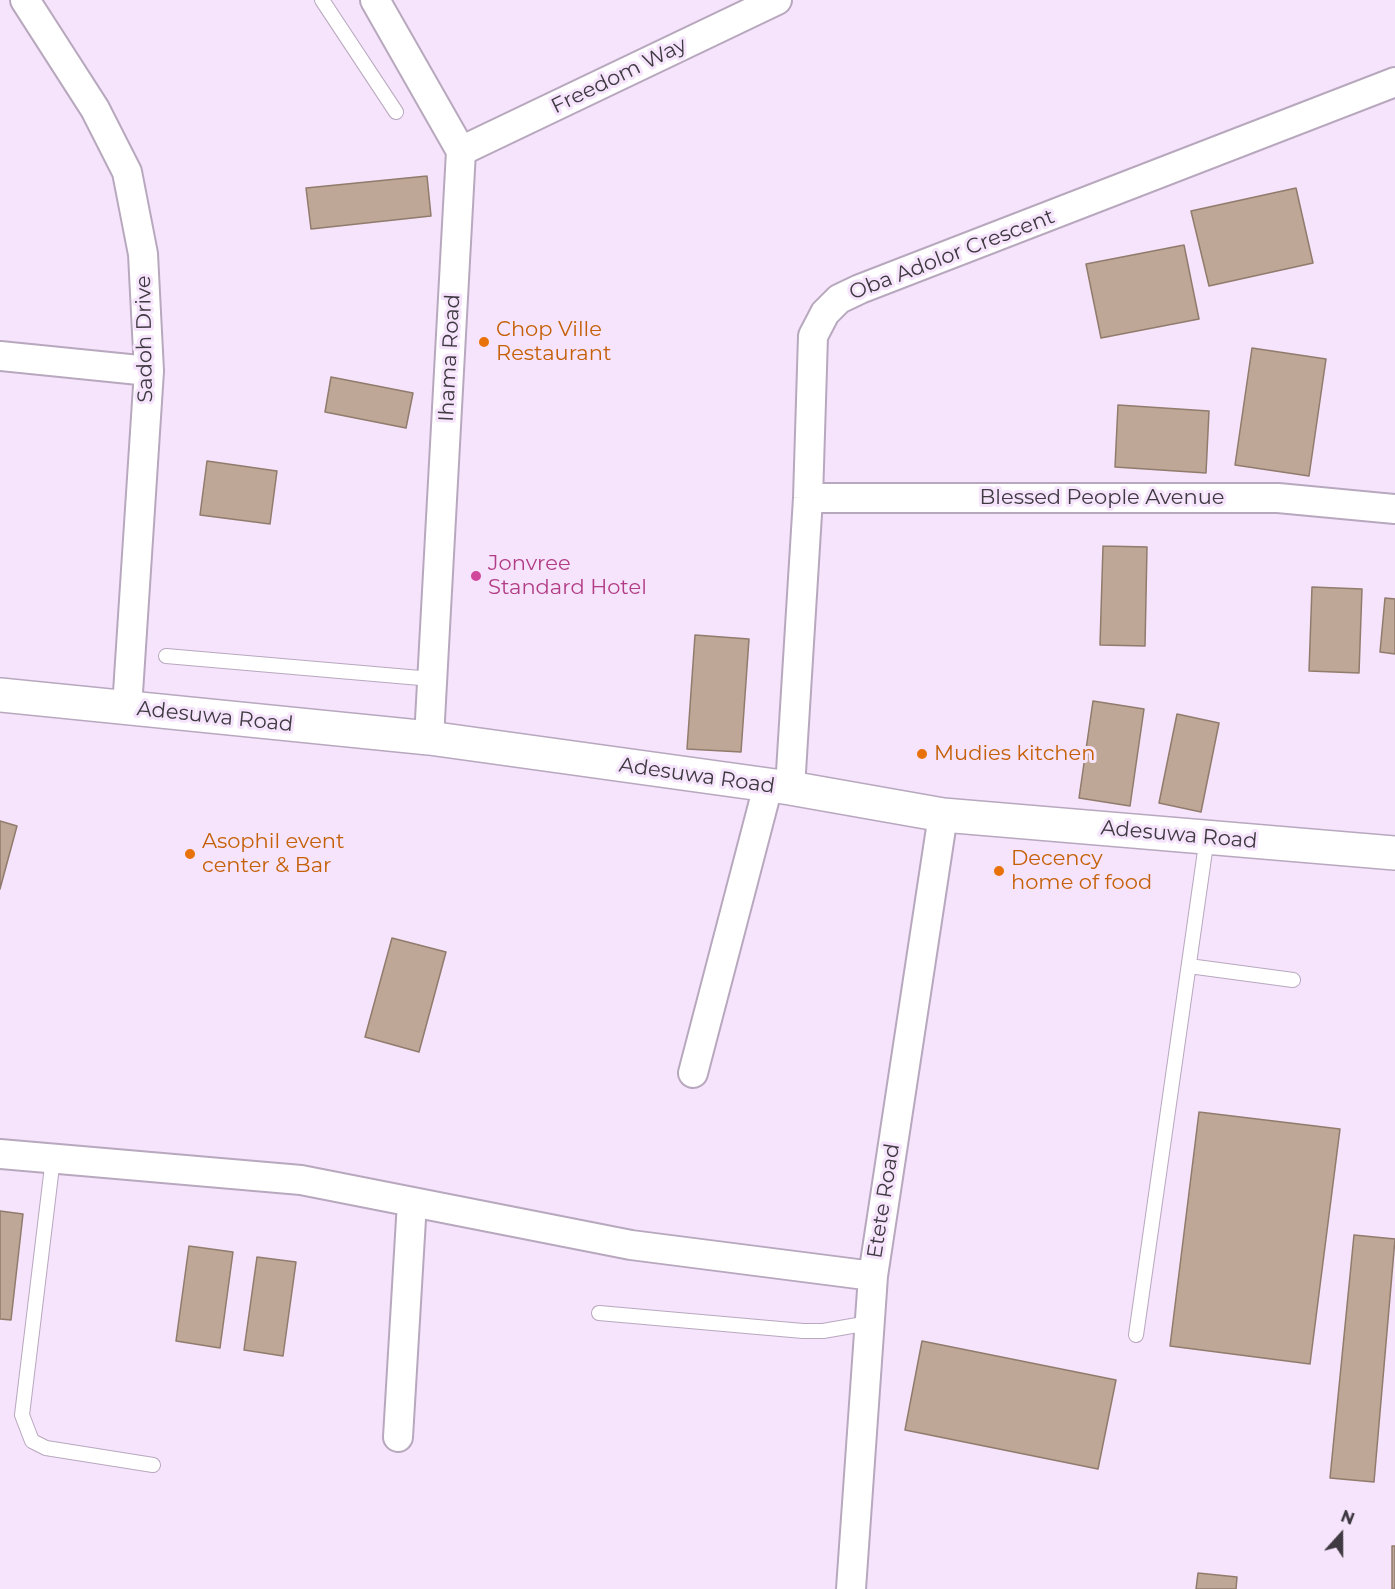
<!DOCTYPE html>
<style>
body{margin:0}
#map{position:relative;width:1395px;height:1589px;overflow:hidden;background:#f5e4fb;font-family:Montserrat,sans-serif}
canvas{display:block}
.north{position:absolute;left:1311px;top:1505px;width:60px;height:60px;-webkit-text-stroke:4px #f5e4fb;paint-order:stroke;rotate:21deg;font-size:16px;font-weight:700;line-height:24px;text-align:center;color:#3f3941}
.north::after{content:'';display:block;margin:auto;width:21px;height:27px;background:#3f3941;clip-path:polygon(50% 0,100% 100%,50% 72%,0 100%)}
</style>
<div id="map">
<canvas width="1395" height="1589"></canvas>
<div class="north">N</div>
</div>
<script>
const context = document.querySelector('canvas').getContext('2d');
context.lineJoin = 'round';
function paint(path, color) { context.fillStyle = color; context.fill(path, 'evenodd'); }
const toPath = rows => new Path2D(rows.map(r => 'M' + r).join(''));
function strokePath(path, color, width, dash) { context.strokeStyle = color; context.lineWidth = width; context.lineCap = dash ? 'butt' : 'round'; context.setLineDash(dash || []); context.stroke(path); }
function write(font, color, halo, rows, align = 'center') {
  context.font = font + ' Montserrat,sans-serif'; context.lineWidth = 6; context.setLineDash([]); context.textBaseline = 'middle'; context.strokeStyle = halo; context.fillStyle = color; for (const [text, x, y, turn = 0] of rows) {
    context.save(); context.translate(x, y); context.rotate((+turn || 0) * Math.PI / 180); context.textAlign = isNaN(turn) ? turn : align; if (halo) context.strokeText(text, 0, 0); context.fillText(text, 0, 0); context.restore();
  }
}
const building = toPath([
 [427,176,431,216,311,229,306,188,427,176],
 [1296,188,1313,263,1209,286,1191,211,1296,188],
 [1184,245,1199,319,1101,338,1086,264,1184,245],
 [1252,348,1326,359,1309,476,1235,465,1252,348],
 [331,377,413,393,406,428,325,412,331,377],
 [1118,405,1209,411,1206,473,1115,467,1118,405],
 [207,461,277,471,270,524,200,515,207,461],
 [1103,546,1147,547,1145,646,1100,645,1103,546],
 [1312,587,1362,589,1359,673,1309,671,1312,587],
 [1385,598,1395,599,1395,654,1380,652,1385,598],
 [695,635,749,639,741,752,687,749,695,635],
 [1093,701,1144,709,1130,806,1079,798,1093,701],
 [1177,714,1219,723,1201,812,1159,803,1177,714],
 [0,821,17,826,0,889,0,821],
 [392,938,446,952,419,1052,365,1037,392,938],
 [1199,1112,1340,1129,1310,1364,1170,1346,1199,1112],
 [0,1211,23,1214,11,1320,0,1319,0,1211],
 [1354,1235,1395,1239,1374,1482,1330,1478,1354,1235],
 [189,1246,233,1252,220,1348,176,1341,189,1246],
 [257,1257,296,1262,283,1356,244,1350,257,1257],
 [922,1341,1116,1380,1098,1469,905,1430,922,1341],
 [1392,1546,1395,1546,1395,1589,1392,1589,1392,1546],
 [1198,1573,1237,1577,1236,1589,1196,1589,1198,1573]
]);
paint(building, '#bea797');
strokePath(building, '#917b6c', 1.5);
const lane = toPath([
 [322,0,396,112],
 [166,656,432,679],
 [1189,966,1293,980],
 [53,1158,22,1415,32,1441,46,1448,153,1465],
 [599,1313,803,1331,823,1331,869,1323],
 [1136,1335,1207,837]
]);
const street = toPath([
 [25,0,95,109,127,172,143,254,149,371,127,708],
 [375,0,461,151,429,738],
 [461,151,777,0],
 [0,356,149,371],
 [808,498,1278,498,1395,509],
 [790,788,808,498,813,336,825,313,839,299,860,289,1395,82],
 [693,1073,768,786],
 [0,1154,301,1180,631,1245,873,1276],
 [398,1437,412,1202],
 [851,1589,873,1276,943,815]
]);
const secondary = toPath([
 [0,695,429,738,790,788,943,815,1395,853]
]);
strokePath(lane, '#b8a8be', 16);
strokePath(street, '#b8a8be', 32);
strokePath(secondary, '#b8a8be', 36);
strokePath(lane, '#fff', 14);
strokePath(street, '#fff', 28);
strokePath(secondary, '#fff', 33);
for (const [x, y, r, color] of [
 [484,342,6,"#e8710a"],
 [476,576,6,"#d1479c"],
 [922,754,6,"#e8710a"],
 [190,854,6,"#e8710a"],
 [999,871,6,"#e8710a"]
]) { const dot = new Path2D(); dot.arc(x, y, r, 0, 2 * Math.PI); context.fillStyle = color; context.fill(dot); strokePath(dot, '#f5e4fb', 2); }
write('21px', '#3f3941', '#f5e4fb', [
 ["Freedom Way",619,76,-26],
 ["Oba Adolor Crescent",952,255,-21],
 ["Sadoh Drive",145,339,-91],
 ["Ihama Road",450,358,-87],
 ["Blessed People Avenue",1102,498],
 ["Adesuwa Road",215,717,6],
 ["Adesuwa Road",697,776,8],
 ["Adesuwa Road",1179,835,5],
 ["Etete Road",884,1201,-81]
]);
write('21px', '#c56008', '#f5e4fb', [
 ["Chop Ville",496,330],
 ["Restaurant",496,354],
 ["Mudies kitchen",934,754],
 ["Asophil event",202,842],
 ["center & Bar",202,866],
 ["Decency",1011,859],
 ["home of food",1011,883]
], 'left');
write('21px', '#b23c85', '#f5e4fb', [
 ["Jonvree",488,564],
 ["Standard Hotel",488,588]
], 'left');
</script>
